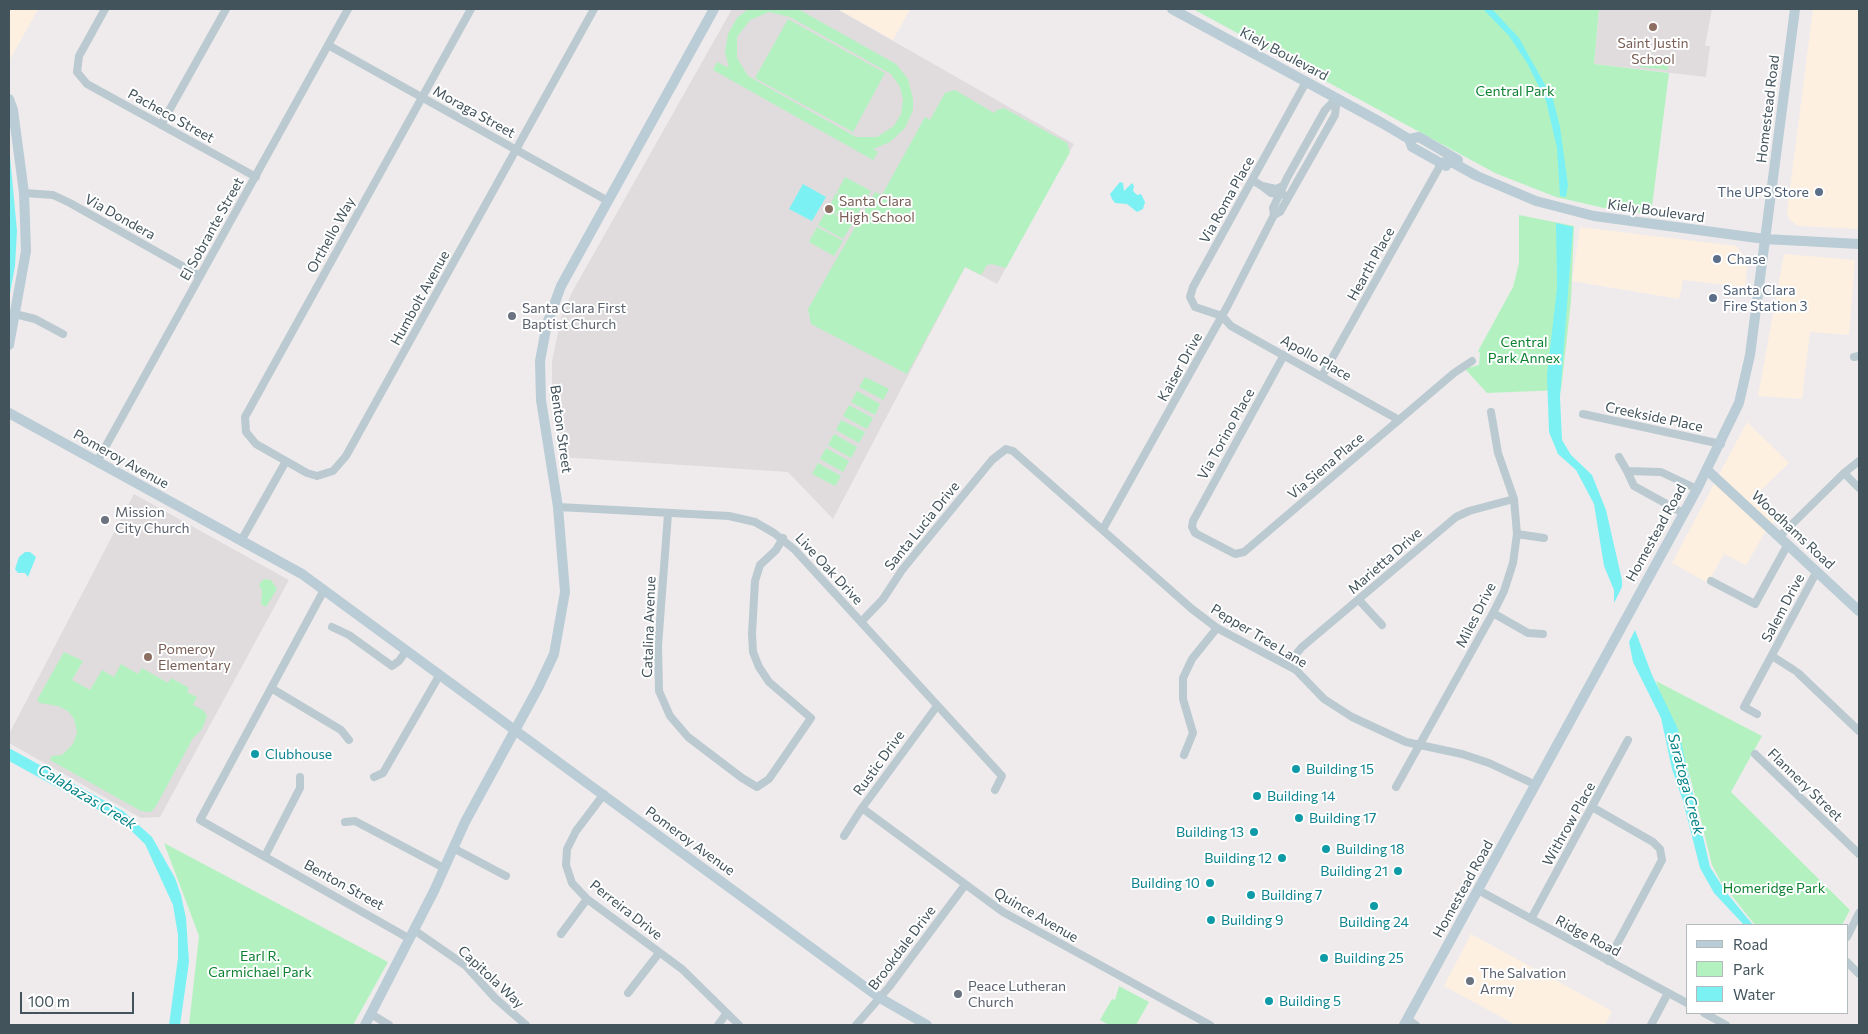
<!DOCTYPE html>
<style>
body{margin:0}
#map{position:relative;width:1868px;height:1034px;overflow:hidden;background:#efebec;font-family:Commissioner,sans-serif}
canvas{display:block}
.frame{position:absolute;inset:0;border:10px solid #42535b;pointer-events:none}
.legend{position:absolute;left:1686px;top:924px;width:162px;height:90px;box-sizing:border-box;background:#fff;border:1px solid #b3babd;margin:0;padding:6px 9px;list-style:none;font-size:15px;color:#42535b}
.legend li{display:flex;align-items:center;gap:10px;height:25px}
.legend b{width:25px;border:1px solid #b3babd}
.scale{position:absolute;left:20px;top:992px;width:114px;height:22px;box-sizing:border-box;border:2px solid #42535b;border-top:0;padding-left:6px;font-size:15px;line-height:18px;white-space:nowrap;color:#42535b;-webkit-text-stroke:4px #fff;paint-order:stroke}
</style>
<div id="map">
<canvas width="1868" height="1034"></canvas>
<div class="frame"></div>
<ul class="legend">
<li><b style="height:6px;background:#baccd5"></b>Road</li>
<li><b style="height:14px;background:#b3f2c0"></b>Park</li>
<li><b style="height:14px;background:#7cf1f4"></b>Water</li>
</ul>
<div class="scale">100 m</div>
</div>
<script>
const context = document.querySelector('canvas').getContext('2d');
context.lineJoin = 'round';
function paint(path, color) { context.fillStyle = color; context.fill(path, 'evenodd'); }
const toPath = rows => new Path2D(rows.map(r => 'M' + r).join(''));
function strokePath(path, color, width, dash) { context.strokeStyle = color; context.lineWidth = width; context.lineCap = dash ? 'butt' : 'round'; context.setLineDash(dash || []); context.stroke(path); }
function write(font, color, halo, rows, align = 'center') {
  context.font = font + ' Commissioner,sans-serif'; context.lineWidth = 4; context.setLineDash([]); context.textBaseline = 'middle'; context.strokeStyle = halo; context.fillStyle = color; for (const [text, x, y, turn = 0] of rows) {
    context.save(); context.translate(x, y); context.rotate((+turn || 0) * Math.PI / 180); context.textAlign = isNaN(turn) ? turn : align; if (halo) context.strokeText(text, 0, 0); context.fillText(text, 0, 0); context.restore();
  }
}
paint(toPath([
 [9,9,38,9,9,61],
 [837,9,910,9,893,40],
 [1813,9,1859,9,1859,229,1798,226,1790,220,1787,213],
 [1580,227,1736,246,1748,261,1745,287,1683,280,1679,299,1572,281],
 [1784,254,1855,260,1849,335,1810,332,1802,399,1758,396],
 [1747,422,1789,463,1754,497,1776,520,1764,534,1746,565,1724,554,1708,583,1672,563],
 [1471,934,1612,1011,1605,1025,1516,1025,1444,986]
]), '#fdf0e1');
paint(toPath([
 [732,9,837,9,1074,144,997,284,965,267,833,519,788,472,561,457,552,383,552,361,561,318,571,294],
 [1599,9,1712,9,1705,46,1710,46,1706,77,1594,64],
 [134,494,289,580,160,817,141,818,9,743,9,734]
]), '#e0dcde');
paint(toPath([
 [748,9,798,9,896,64,908,79,913,99,913,110,905,128,890,142,873,149,878,152,873,160,713,70,717,62,729,68,725,52,728,34,737,18],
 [769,12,790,17,891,74,900,87,903,100,901,114,894,126,877,137,856,137,748,76,737,58,737,37,750,20],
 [1193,9,1599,9,1594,64,1669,73,1651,214,1604,208,1556,197,1495,173],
 [788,19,885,73,853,132,755,78],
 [1642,56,1669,59,1668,70,1640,67],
 [955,90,994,113,997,110,1004,108,1067,143,1070,152,1006,268,992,264,987,265,981,275,965,267,907,374,811,324,808,309,875,192,882,195,925,117,930,120,945,93],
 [845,177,871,191,862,206,837,192],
 [836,193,861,208,853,223,828,209],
 [827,210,852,224,843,239,818,225],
 [1519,215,1574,226,1571,301,1561,390,1487,393,1465,369,1479,365,1480,353,1478,351,1513,287,1519,263],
 [817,227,843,241,834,256,809,242],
 [865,377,889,389,883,400,859,387],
 [857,391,880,404,875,415,851,402],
 [849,405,873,418,867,429,843,416],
 [841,420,865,432,859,443,836,430],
 [834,434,857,447,851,458,828,445],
 [826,448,849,461,843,472,820,459],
 [818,463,841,476,835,486,812,474],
 [264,579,271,580,277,589,266,607,261,604,262,591,259,584],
 [64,652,83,661,72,680,90,690,102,670,114,677,121,664,138,674,142,668,168,683,171,678,189,688,187,692,197,697,193,705,203,710,207,716,202,729,193,738,156,806,151,812,141,811,50,760,52,756,62,755,73,744,77,732,74,719,68,711,58,706,40,703,37,700],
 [1656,681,1762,736,1731,792,1850,910,1842,925,1755,925,1721,882,1712,865,1690,776],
 [164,843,388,962,353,1025,189,1025,199,936],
 [1119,986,1149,1002,1136,1025,1109,1025,1100,1020,1112,999,1115,1000]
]), '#b3f2c0');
paint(toPath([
 [1483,9,1492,9,1519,38,1553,99,1560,127,1568,185,1566,197,1560,196,1557,148,1546,101,1527,63,1509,36],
 [9,145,17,231,15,266,9,299],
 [1120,182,1123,183,1124,191,1132,183,1134,186,1133,191,1137,195,1141,194,1145,202,1143,209,1137,212,1127,204,1115,203,1112,199,1110,194],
 [803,184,826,197,812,221,789,209],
 [1556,223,1573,227,1560,397,1562,440,1571,455,1592,475,1606,510,1622,580,1622,587,1614,603,1614,590,1604,566,1594,504,1576,470,1558,454,1549,432,1547,375,1557,288],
 [25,552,30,552,36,557,28,577,25,573,18,573,15,569,19,557],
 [1635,630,1652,675,1678,729,1710,867,1726,892,1753,925,1744,925,1714,893,1700,868,1683,801,1672,769,1661,718,1633,662,1629,642],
 [9,748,123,811,152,837,175,878,181,895,186,918,189,962,180,1025,169,1025,178,958,178,935,173,905,145,844,124,824,9,761]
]), '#7cf1f4');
strokePath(toPath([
 [105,9,79,56,77,72,87,84,256,177],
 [471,9,245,417,246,432,256,444,307,473,317,476,333,471,346,456,594,9],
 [328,45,608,201],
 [161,125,226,9],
 [1252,180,1262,186,1276,189,1283,186],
 [1262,186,1271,193,1284,195],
 [24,193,53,195,70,203,200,276],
 [1274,215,1280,212,1335,115,1337,98],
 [15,314,35,319,63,334],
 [1222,316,1195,307,1190,297,1193,287,1306,82],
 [1222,316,1231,326,1399,420],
 [1284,355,1193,521,1192,527,1195,533,1235,554,1244,552,1454,373,1472,361],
 [1854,357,1859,356],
 [1322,376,1441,164],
 [1583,414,1721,444],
 [1619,457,1627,471],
 [97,462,348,9],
 [1844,473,1859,488],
 [558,507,729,516,755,522,774,533,795,550,1002,776,995,790],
 [1683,513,1634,486,1627,471,1661,472,1697,489],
 [668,514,658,646,659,691,670,716,688,737,742,778,757,787,769,779,811,718,769,682,759,667,753,652,752,634,755,581,760,565,776,550,783,538],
 [1103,529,1228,305,1274,215,1273,208,1287,178,1325,110,1337,98],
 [1517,534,1544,538],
 [1780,536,1844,473,1859,461],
 [241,541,286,461],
 [1711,581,1755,604,1788,544],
 [324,590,200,820,410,939],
 [1359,600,1382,625],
 [1493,613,1528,633,1543,634],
 [861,622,883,599,902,570,992,460,1006,449,1013,451,1192,609,1217,628,1296,670,1324,699,1352,717,1406,742,1462,754,1489,763,1534,784],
 [332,627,349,635,392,666,399,661,406,651],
 [1772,656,1794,670],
 [1287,665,1302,647,1456,517,1469,511,1514,499],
 [1798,673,1859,731],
 [271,688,341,730,349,740],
 [1757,714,1744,707,1817,571],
 [1755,754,1859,854],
 [1184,755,1193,733,1183,699,1183,678,1192,659,1217,628],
 [374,777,383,773,439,676],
 [1396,787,1493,613,1504,591,1513,563,1517,534,1514,499,1498,453,1491,412],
 [604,794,576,831,567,849,566,865,572,883,587,899,682,969,739,1025],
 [1592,807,1653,842,1660,849,1662,860,1608,961],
 [862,808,1003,912,1210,1025],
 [345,822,355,821,444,868],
 [844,836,862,808,937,706],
 [453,848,506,876],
 [265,856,300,788,300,777],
 [1478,890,1687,1003],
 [1531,919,1628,740],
 [414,930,466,966,495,998,526,1025],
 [561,934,587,899],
 [1847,937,1859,913],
 [1847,962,1859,974],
 [628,993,659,953],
 [1704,1013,1726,1025],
 [371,1014,389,1025],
 [1407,1019,1416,1025],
 [718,1025,726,1014],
 [856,1025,889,987,965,885],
 [1651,1025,1668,993]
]), '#bacad0', 8);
strokePath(toPath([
 [1172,9,1382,123,1409,139,1412,147,1446,166],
 [9,99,13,110,24,193,26,251,9,345],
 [1409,139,1419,137,1458,160],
 [1441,164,1448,160,1477,176,1536,201,1594,216,1765,239,1859,244],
 [9,413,302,574,880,998,927,1025],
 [1707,470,1859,611],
 [365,1025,434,891,465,822,538,688,554,654,565,592,558,507,541,400,540,361,547,324,561,286,714,9],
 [1404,1025,1697,489,1739,403,1750,355,1795,9]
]), '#baccd5', 10);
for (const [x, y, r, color] of [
 [1653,27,5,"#8d6e63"],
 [1819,192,5,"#5c6f8a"],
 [829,209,5,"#8d6e63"],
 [1717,259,5,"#5c6f8a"],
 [1713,298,5,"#5c6f8a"],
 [512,316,5,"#6b7280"],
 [105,520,5,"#6b7280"],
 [148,657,5,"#8d6e63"],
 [255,754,5,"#0f9aa8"],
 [1296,769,5,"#0f9aa8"],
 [1257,796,5,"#0f9aa8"],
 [1299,818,5,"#0f9aa8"],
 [1254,832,5,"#0f9aa8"],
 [1326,849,5,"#0f9aa8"],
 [1282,858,5,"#0f9aa8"],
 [1398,871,5,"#0f9aa8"],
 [1210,883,5,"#0f9aa8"],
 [1251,895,5,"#0f9aa8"],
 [1374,906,5,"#0f9aa8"],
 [1211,920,5,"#0f9aa8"],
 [1324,958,5,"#0f9aa8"],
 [1470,981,5,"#6b7280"],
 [958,994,5,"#6b7280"],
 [1269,1001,5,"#0f9aa8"]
]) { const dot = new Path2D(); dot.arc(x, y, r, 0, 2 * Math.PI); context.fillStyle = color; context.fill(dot); strokePath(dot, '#fff', 2); }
write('14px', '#785e54', '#fff', [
 ["Saint Justin",1653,43,"center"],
 ["School",1653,59,"center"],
 ["Santa Clara",839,201],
 ["High School",839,217],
 ["Pomeroy",158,649],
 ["Elementary",158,665]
], 'left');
write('14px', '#42535b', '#fff', [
 ["Kiely Boulevard",1284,54,28],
 ["Homestead Road",1768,109,-83],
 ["Moraga Street",474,112,29],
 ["Pacheco Street",171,116,29],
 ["Via Roma Place",1227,200,-61],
 ["Kiely Boulevard",1656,211,8],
 ["Via Dondera",120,217,29],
 ["El Sobrante Street",212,229,-61],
 ["Orthello Way",331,235,-61],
 ["Hearth Place",1371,264,-61],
 ["Humbolt Avenue",420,298,-61],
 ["Apollo Place",1316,358,29],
 ["Kaiser Drive",1180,367,-61],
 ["Creekside Place",1654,417,12],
 ["Benton Street",561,429,82],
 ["Via Torino Place",1226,434,-61],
 ["Pomeroy Avenue",121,459,29],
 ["Via Siena Place",1326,466,-40],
 ["Santa Lucia Drive",922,526,-51],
 ["Woodhams Road",1793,530,43],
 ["Homestead Road",1656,533,-61],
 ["Marietta Drive",1385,561,-41],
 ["Live Oak Drive",829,569,47],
 ["Salem Drive",1783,608,-62],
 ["Miles Drive",1476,615,-63],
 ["Catalina Avenue",649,627,-88],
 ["Pepper Tree Lane",1259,636,31],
 ["Rustic Drive",879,763,-54],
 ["Flannery Street",1805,785,44],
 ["Withrow Place",1569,824,-61],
 ["Pomeroy Avenue",690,841,36],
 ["Benton Street",344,885,29],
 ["Homestead Road",1463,889,-61],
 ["Perreira Drive",626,910,38],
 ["Quince Avenue",1036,915,30],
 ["Ridge Road",1588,936,28],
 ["Brookdale Drive",902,948,-53],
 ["Capitola Way",491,977,43]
]);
write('14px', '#0d8132', '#fff', [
 ["Central Park",1515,91],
 ["Central",1524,342],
 ["Park Annex",1524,358],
 ["Homeridge Park",1774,888],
 ["Earl R.",260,956],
 ["Carmichael Park",260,972]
]);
write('14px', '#4e5e75', '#fff', [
 ["The UPS Store",1809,192,"right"],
 ["Chase",1727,259],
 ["Santa Clara",1723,290],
 ["Fire Station 3",1723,306]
], 'left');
write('14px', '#5b616d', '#fff', [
 ["Santa Clara First",522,308],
 ["Baptist Church",522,324],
 ["Mission",115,512],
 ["City Church",115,528],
 ["The Salvation",1480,973],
 ["Army",1480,989],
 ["Peace Lutheran",968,986],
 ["Church",968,1002]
], 'left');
write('14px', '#0d838f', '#fff', [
 ["Clubhouse",265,754],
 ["Building 15",1306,769],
 ["Building 14",1267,796],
 ["Building 17",1309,818],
 ["Building 13",1244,832,"right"],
 ["Building 18",1336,849],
 ["Building 12",1272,858,"right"],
 ["Building 21",1388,871,"right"],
 ["Building 10",1200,883,"right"],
 ["Building 7",1261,895],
 ["Building 9",1221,920],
 ["Building 24",1374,922,"center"],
 ["Building 25",1334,958],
 ["Building 5",1279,1001]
], 'left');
write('italic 15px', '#048488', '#fff', [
 ["Saratoga Creek",1686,784,75],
 ["Calabazas Creek",87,797,31]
]);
</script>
